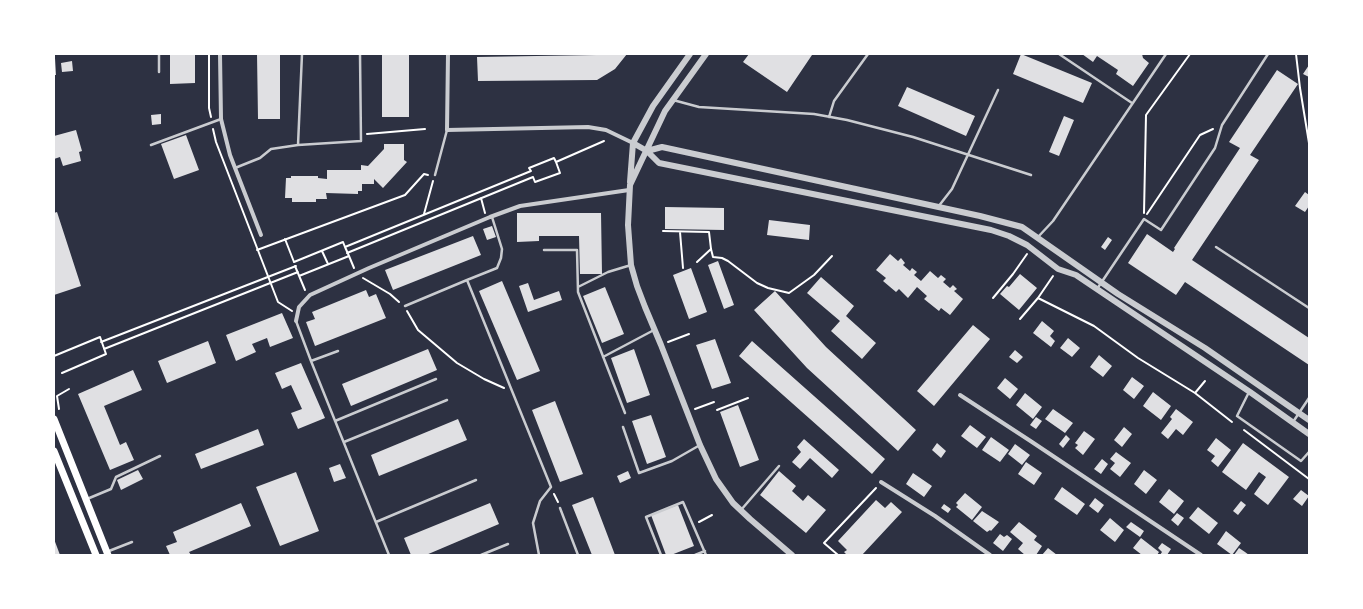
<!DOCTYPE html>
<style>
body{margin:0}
#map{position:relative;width:1363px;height:609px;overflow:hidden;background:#2d3142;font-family:Raleway,sans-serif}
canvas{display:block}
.frame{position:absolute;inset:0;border:55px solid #fff;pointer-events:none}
</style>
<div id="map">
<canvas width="1363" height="609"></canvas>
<div class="frame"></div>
</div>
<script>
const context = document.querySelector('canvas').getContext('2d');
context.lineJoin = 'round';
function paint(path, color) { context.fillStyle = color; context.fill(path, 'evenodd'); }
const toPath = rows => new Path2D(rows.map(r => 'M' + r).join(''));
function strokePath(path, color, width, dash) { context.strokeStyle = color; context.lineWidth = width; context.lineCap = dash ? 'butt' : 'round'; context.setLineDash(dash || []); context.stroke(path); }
paint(toPath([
 [170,54,195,54,195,83,170,84],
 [257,54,280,54,280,119,258,119],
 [382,54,409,54,409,117,382,117],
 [597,54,627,54,615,69,597,80,478,81,477,57,596,55],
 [749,54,811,54,812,55,787,92,743,62],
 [1021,54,1092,83,1083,103,1013,74],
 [1082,54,1142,54,1143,58,1149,63,1133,86,1116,74,1118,70,1097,56,1093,62],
 [55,58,56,75,54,75,54,59],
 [72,61,73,71,62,72,61,63],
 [1309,65,1309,77,1303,74],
 [1277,70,1298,84,1250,155,1259,160,1192,260,1309,338,1309,365,1185,282,1176,295,1128,263,1147,234,1173,252,1175,249,1174,248,1240,148,1229,142],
 [907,87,975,116,966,136,898,106],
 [161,114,161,124,152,125,151,115],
 [1064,116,1074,120,1059,156,1049,152],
 [76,130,82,151,79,152,81,161,63,166,60,157,54,159,54,136],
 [186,135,199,170,174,179,161,144],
 [384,144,404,144,404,160,407,162,383,188,374,179,374,184,362,184,362,191,358,191,358,194,326,193,327,199,316,199,316,202,292,202,292,198,285,198,286,178,291,178,291,176,318,176,318,178,327,179,327,170,361,170,361,165,368,166,384,149],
 [1305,192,1309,195,1309,206,1305,212,1295,206],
 [665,207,724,208,724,230,665,229],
 [57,212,81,286,54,295,54,213],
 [517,213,601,213,602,274,580,274,579,236,539,236,539,241,517,242],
 [769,220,810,225,809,240,767,235],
 [492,226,496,237,487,240,483,229],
 [473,236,481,255,393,290,385,270],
 [1108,237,1112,240,1105,250,1101,247],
 [890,254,898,261,901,258,905,263,903,265,910,271,912,268,917,272,914,275,921,281,930,271,938,278,941,275,946,279,943,282,950,288,953,285,957,289,954,291,963,299,950,315,941,308,939,311,924,299,927,296,917,287,908,298,899,289,896,292,883,281,886,278,876,270],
 [718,261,734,305,724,309,708,265],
 [691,268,707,312,689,319,673,275],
 [1020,274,1037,288,1019,310,1000,294,1007,286,1009,287],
 [821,277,854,306,846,316,876,343,862,359,831,331,840,321,807,293],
 [502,281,540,371,517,380,479,291],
 [528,283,534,300,559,291,562,300,528,312,519,286],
 [605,287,624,334,602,343,583,296],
 [366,290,369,297,376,294,386,318,315,346,306,322,315,319,312,312],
 [775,291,826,347,916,430,898,451,807,368,754,310],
 [282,313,293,338,270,347,267,338,252,344,256,352,236,361,226,335],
 [1042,321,1054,331,1050,336,1055,341,1051,347,1033,333],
 [973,325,990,339,934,406,917,391],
 [1068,338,1080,348,1072,357,1060,348],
 [715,339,731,383,712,389,696,345],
 [208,341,216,363,167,383,158,361],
 [752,341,885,459,872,474,739,356],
 [428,349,437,370,351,406,342,384],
 [634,349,650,395,627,403,611,358],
 [1015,350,1023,357,1017,363,1009,357],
 [1099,355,1112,366,1103,377,1090,367],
 [301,363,325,418,298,429,291,413,302,409,291,385,282,389,275,373],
 [133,370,142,390,104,406,120,445,126,442,134,460,110,470,78,394],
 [1132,377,1144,386,1134,399,1123,390],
 [1005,378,1018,389,1010,399,997,388],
 [1153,392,1171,406,1161,420,1143,406],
 [1025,393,1042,407,1033,419,1016,405],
 [555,401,583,474,560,482,532,410],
 [738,405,759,460,740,467,720,412],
 [1053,409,1073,423,1065,433,1045,419],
 [1176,409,1193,422,1183,435,1176,429,1168,439,1161,433,1172,419,1170,417],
 [651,415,666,457,647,464,632,421],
 [1036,417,1042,421,1036,429,1030,425],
 [458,419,467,440,379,476,371,455],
 [970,425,986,437,977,448,961,436],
 [1124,427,1132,434,1122,447,1114,440],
 [258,429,264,445,201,469,195,454],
 [1084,431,1095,439,1083,455,1075,448,1078,445,1075,443],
 [1066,435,1070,439,1063,448,1059,444],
 [991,437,1009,450,1000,462,982,450],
 [1216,438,1231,450,1218,467,1211,461,1215,456,1207,450],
 [804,439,839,470,832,478,810,458,800,469,792,462,801,452,797,447],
 [937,443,946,451,941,458,932,450],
 [1243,443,1289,477,1268,505,1254,494,1266,477,1259,472,1246,490,1222,472],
 [1015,444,1030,455,1022,465,1008,454],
 [1116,452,1131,463,1120,477,1110,469,1115,463,1110,459],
 [1102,459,1108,464,1101,474,1094,469],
 [1026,462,1042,473,1034,485,1018,474],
 [340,464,346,478,334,482,329,468],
 [138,470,143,479,121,490,117,480],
 [1144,470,1157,480,1146,494,1134,484],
 [628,471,631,478,620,483,617,476],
 [779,471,796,486,792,491,803,501,808,495,826,510,806,533,760,495],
 [296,472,319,531,280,546,256,487],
 [913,473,932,486,924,497,906,484],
 [1062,487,1085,504,1077,515,1054,499],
 [1169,489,1184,501,1174,514,1159,502],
 [1301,490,1309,496,1302,506,1293,499],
 [965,493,982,507,972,520,956,507,958,505,956,503],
 [593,497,615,555,592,555,572,505],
 [1095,498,1104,505,1098,513,1089,506],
 [876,500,885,508,891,502,902,512,862,555,847,555,844,552,847,550,838,541],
 [1241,501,1246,505,1238,515,1233,511],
 [241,503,251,526,189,552,191,555,170,555,166,546,177,542,173,532],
 [490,503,499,524,426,555,411,555,404,538],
 [944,504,951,509,948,513,941,508],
 [678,505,694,546,671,555,666,555,651,515],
 [1198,507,1218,523,1209,534,1189,518],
 [982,511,999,522,991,531,990,530,987,532,973,521],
 [1177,513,1184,518,1178,526,1171,520],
 [1110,518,1124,530,1115,542,1100,530],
 [1019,522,1037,536,1034,540,1042,546,1036,555,1025,555,1018,549,1023,543,1010,532],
 [1131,522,1144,531,1140,537,1126,527],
 [1226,531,1241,543,1232,555,1217,544],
 [1000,534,1004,537,1007,535,1012,539,1003,551,993,543],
 [1141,538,1159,552,1157,555,1142,555,1133,548],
 [54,539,60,555,54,555],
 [1162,543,1171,549,1167,555,1160,555,1162,552,1158,548],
 [1048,548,1057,555,1042,555],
 [1239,548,1245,552,1249,555,1234,555]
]), '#e0e0e3');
strokePath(toPath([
 [209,54,209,108,211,117],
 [1296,54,1300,88,1309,143],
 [213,129,216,142,278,302,292,311],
 [367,134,425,129],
 [481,198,485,213],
 [1144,213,1146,115,1190,54],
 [424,214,433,181],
 [1147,214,1200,135,1213,129],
 [663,231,709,232,711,249,713,257,722,258,728,261,757,283,768,288,789,293,814,275,832,256],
 [680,232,683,268],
 [285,239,294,262],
 [257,250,405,195,424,174,428,175],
 [322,251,328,264],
 [347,253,533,177,535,182,560,173,556,162],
 [349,256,354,268],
 [294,262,343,242,345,247,531,171,529,168,554,158,556,162,604,141],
 [697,262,711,249],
 [295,266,305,290],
 [299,276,349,256,345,247],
 [363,278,390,294,399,302],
 [993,298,1013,274,1027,254],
 [1038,298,1094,326,1138,358,1195,393,1232,422],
 [407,311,418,330,457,363,484,379,504,388],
 [1020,319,1038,298,1053,276],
 [101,342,296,266],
 [668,342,689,334],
 [104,349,298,272],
 [54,356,100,337,106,354,62,373],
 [1195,393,1205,381],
 [59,409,57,396,69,389],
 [695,409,714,402],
 [717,410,748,398],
 [1244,430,1309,479],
 [554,494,558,502],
 [699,522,712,515],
 [838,555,824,543,876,488]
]), '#fff', 2);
strokePath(toPath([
 [1059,54,1132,103],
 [159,72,159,54],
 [673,100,699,107,814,114,847,120,913,137,1031,175],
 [829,117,834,101,868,54],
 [151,145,221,119],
 [298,145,302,54],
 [235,168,260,158,271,149,298,145,361,141,360,54],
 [435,175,447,130],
 [938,207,952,189,998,90],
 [492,217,502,249,501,258,497,268,467,280,551,487,540,501,533,523,539,555],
 [1038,237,1053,221,1166,54],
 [1216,247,1309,308],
 [544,250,577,250,578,292,625,413],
 [578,287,608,272,631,265],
 [1097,289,1144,219,1161,230,1215,148,1222,125,1268,54],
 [405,306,467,280],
 [296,321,311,361,389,555],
 [603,357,654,330],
 [311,361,338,351],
 [1249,392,1237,416,1301,461,1309,452],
 [335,421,436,379],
 [1293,422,1309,398],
 [623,427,639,473,672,461,700,445],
 [344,442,447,400],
 [87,499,111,489,116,477,160,456],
 [560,508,578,555],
 [741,510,779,466],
 [376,522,476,480],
 [109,551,132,542],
 [481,555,508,544],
 [661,555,646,517,683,502,706,555],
 [695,555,705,551]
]), '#caccd0', 2.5);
strokePath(toPath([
 [220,54,221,119,230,155,261,235],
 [448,54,447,130,588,127,606,130,633,143],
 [296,321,299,307,310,295,369,268,490,217,520,206,629,190],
 [960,395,1032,442,1201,555],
 [881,482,935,516,990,555]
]), '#caccd0', 4);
strokePath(toPath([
 [706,54,665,111,630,185,628,225,631,265,637,286,645,307,661,345,700,445,716,479,733,503,750,519,792,555],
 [633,143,647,151,659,163,991,230,1009,236,1027,245,1058,269,1076,275,1250,392,1309,434],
 [647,151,662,147,980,216,1022,227,1118,294,1205,348,1309,420],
 [630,182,633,143,653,106,690,54]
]), '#caccd0', 6);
strokePath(toPath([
 [54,419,108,555],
 [54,451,96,555]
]), '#fff', 7);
</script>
